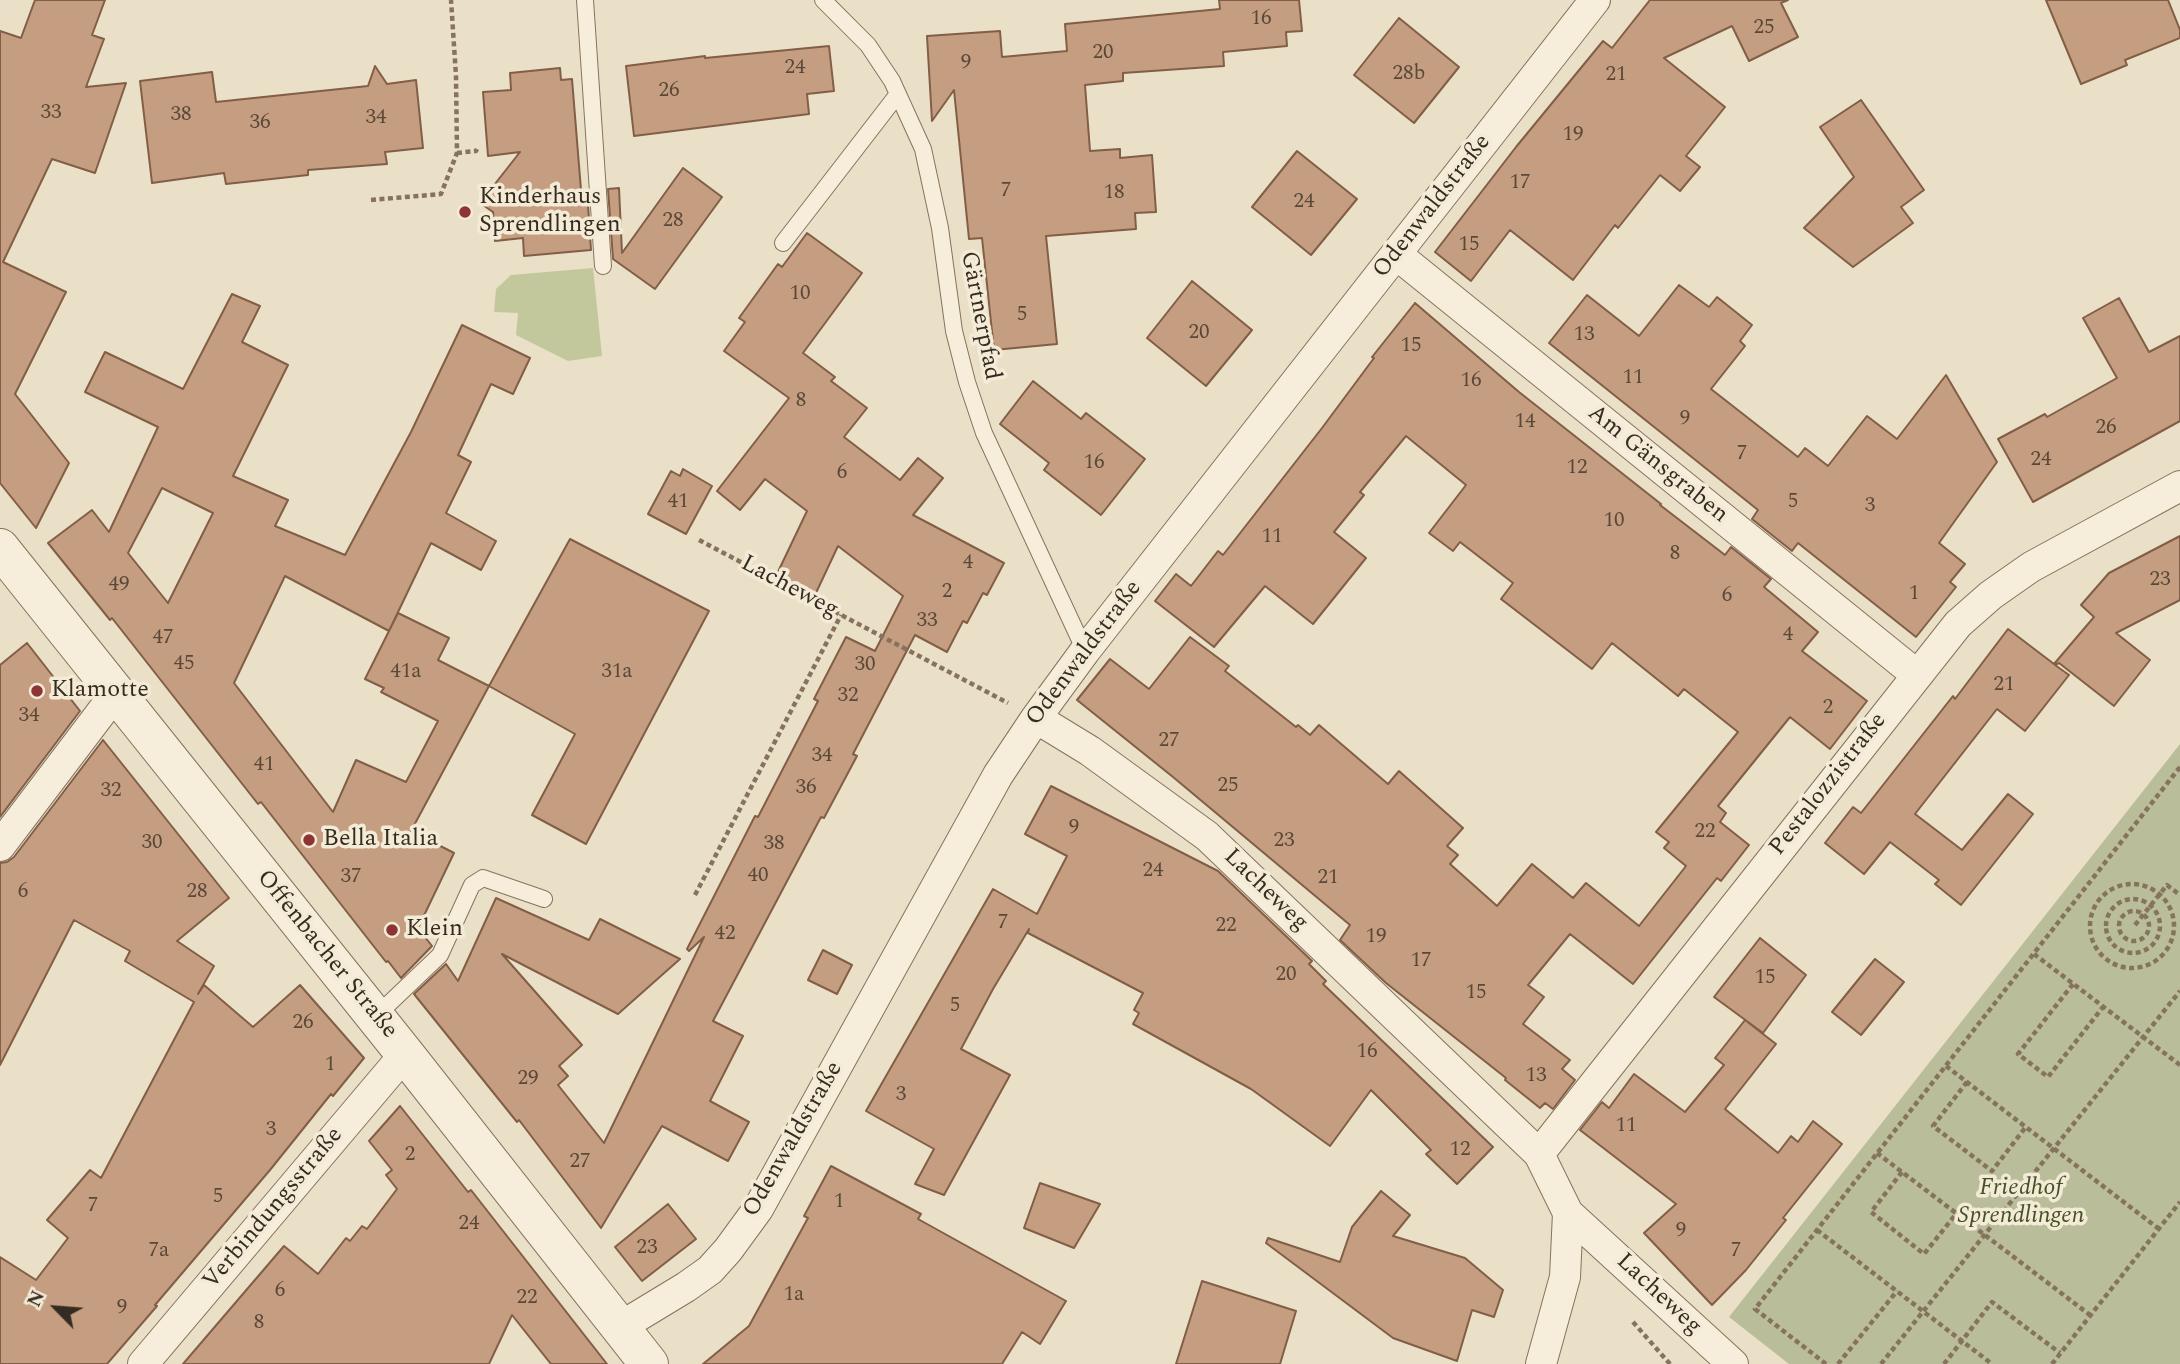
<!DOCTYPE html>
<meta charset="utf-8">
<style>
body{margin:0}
#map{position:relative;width:2180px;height:1364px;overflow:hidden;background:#eae0c7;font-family:Spectral,serif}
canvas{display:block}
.north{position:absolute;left:21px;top:1273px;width:70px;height:70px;-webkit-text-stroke:5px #f3ebd6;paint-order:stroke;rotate:295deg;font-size:19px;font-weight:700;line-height:28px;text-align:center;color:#362b20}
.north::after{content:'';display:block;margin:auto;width:24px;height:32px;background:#362b20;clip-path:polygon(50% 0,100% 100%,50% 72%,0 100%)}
</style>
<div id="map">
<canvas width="2180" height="1364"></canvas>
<div class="north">N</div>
</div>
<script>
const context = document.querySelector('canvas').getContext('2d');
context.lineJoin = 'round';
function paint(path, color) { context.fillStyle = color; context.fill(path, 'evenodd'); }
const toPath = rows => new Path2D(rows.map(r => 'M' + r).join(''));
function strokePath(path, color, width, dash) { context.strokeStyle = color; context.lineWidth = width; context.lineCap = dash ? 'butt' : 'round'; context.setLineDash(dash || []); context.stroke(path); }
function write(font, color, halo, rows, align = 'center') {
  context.font = font + ' Spectral,serif'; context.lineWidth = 7; context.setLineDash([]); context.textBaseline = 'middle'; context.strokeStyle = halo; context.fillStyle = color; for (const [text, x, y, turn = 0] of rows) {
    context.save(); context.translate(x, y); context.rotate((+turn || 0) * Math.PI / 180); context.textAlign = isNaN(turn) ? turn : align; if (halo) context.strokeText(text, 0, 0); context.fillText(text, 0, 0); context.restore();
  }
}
paint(toPath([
 [593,268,602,356,568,361,516,335,518,313,494,312,496,289,511,275]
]), '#c2c89c');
paint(toPath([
 [2180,744,2180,1364,1789,1364,1729,1317]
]), '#b9bd9a');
const building = toPath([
 [35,0,105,0,92,35,104,39,86,87,126,83,95,173,52,159,3,262,66,292,15,394,69,463,36,528,0,483,0,31,21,38,35,0],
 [1219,0,1299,0,1302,31,1286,32,1287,46,1223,52,1224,66,1123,73,1123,81,1085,85,1090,151,1120,149,1120,158,1152,155,1156,212,1135,213,1136,229,1046,236,1057,344,994,350,982,238,969,239,954,90,932,121,927,36,1000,31,1002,57,1067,51,1065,24,1220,9,1219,0],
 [1650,0,1788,0,1781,3,1798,37,1749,61,1732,26,1664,58,1725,107,1686,156,1700,167,1680,191,1660,175,1618,228,1615,225,1573,280,1510,230,1471,281,1435,252,1516,147,1603,41,1612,48,1650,0],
 [2046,0,2168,0,2180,30,2180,38,2125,60,2127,65,2081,84,2046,0],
 [1399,18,1459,67,1414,123,1354,75,1399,18],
 [829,46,834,91,807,94,809,114,634,136,626,66,705,56,705,58,829,46],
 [375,66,387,84,416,80,423,148,385,152,387,164,308,170,308,175,226,184,224,173,152,183,140,81,212,72,216,102,368,86,375,66],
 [560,68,561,80,572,79,581,190,587,190,591,250,524,256,523,238,495,241,493,212,480,203,520,152,488,156,483,92,511,90,510,73,560,68],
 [1861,100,1924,190,1901,207,1913,223,1853,267,1804,228,1854,177,1820,127,1861,100],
 [1297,151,1357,199,1311,255,1252,207,1297,151],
 [683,168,722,197,655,289,613,259,608,189,619,188,622,253,683,168],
 [807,233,862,273,803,353,835,377,831,381,867,408,844,437,900,480,918,458,943,478,913,515,1004,563,987,595,983,593,967,623,963,621,947,652,915,635,853,754,857,756,824,818,821,817,713,1021,743,1036,710,1101,749,1122,728,1161,662,1126,601,1228,519,1120,517,1122,414,994,446,964,458,981,496,898,589,940,600,919,680,959,618,1014,502,954,582,1045,559,1066,568,1076,558,1085,604,1143,704,937,689,951,687,949,755,816,758,817,818,701,814,699,846,637,875,651,903,596,838,546,815,595,776,576,807,511,765,479,740,510,717,491,789,398,724,351,745,322,739,318,778,264,782,267,807,233],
 [1192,281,1252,330,1206,386,1147,338,1192,281],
 [1679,285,1709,307,1717,297,1752,325,1740,341,1745,346,1711,389,1798,457,1805,448,1828,466,1867,416,1897,439,1946,375,1997,462,1939,543,1965,564,1950,582,1956,587,1916,637,1798,543,1792,551,1752,519,1758,510,1549,343,1587,295,1639,336,1679,285],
 [232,294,260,306,242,342,288,365,233,476,288,500,275,526,345,555,411,432,462,325,530,358,513,394,491,384,458,455,471,462,446,513,496,541,481,570,431,543,389,631,285,576,234,683,333,812,356,760,406,782,438,721,381,692,384,688,365,679,398,613,449,638,438,660,489,686,411,831,454,853,418,928,432,946,401,978,388,961,386,962,261,802,258,804,112,618,110,620,48,543,92,510,109,532,158,427,85,392,105,352,183,389,232,294],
 [162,488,213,513,168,603,128,553,162,488],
 [2119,298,2149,352,2180,336,2180,421,2033,502,1998,439,2045,414,2047,417,2117,378,2083,318,2119,298],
 [1415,303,1519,392,1661,504,1660,505,1725,555,1731,547,1771,579,1764,587,1818,632,1802,651,1867,701,1830,749,1790,717,1718,806,1726,813,1720,822,1749,845,1721,881,1717,878,1633,984,1570,934,1528,985,1544,997,1523,1024,1570,1060,1562,1069,1575,1080,1553,1109,1545,1103,1540,1108,1505,1080,1506,1078,1386,983,1340,940,1350,925,1173,777,1077,700,1110,659,1149,689,1190,637,1229,666,1225,671,1296,727,1298,725,1310,735,1319,725,1388,784,1399,771,1463,828,1447,846,1458,855,1450,864,1497,906,1532,864,1573,898,1586,883,1639,926,1686,866,1664,848,1669,842,1656,832,1738,732,1684,689,1678,696,1612,643,1592,669,1501,599,1513,583,1460,542,1453,551,1429,533,1466,485,1406,436,1360,492,1364,495,1334,532,1366,558,1313,624,1265,586,1214,647,1155,601,1176,574,1191,586,1218,551,1223,555,1322,428,1374,358,1372,357,1415,303],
 [1033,381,1081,419,1086,413,1145,459,1101,515,1044,470,1049,463,1000,424,1033,381],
 [683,469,712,486,686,534,648,514,671,471,680,476,683,469],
 [2180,536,2180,600,2116,633,2150,660,2114,706,2059,663,2055,665,2069,675,2025,731,1997,709,1915,814,1962,850,2008,794,2033,814,1961,905,1935,884,1939,880,1890,842,1864,874,1825,843,1853,807,1861,813,1953,696,1955,699,2008,629,2054,664,2094,617,2081,605,2109,573,2180,536],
 [570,539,709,611,586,844,532,815,575,734,489,686,570,539],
 [27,643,80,711,0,817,0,665,27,643],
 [103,740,229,898,177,941,214,966,198,994,204,985,253,1027,300,985,364,1058,333,1096,331,1094,270,1170,155,1305,157,1306,107,1364,0,1364,0,1257,36,1280,68,1238,47,1220,90,1170,101,1178,194,1002,125,961,130,951,74,920,0,1065,0,863,7,862,14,857,103,740],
 [1051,786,1218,871,1312,961,1309,964,1326,981,1323,984,1493,1147,1457,1184,1426,1154,1431,1150,1371,1090,1330,1146,1251,1089,1133,1024,1139,1013,1134,1010,1143,993,1028,933,1029,929,993,989,961,1049,1010,1075,944,1195,915,1184,934,1149,866,1111,993,889,1037,914,1067,856,1025,834,1051,786],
 [1760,938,1806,975,1763,1033,1714,997,1760,938],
 [823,950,852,965,837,994,808,980,823,950],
 [1875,959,1904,982,1861,1035,1832,1012,1875,959],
 [1745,1020,1776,1044,1725,1109,1778,1153,1791,1136,1798,1142,1813,1121,1842,1144,1783,1218,1786,1220,1746,1270,1712,1305,1644,1233,1676,1204,1580,1130,1602,1102,1609,1108,1634,1074,1685,1112,1724,1065,1715,1058,1745,1020],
 [400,1106,468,1192,471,1190,607,1364,551,1364,512,1315,489,1364,183,1364,284,1246,318,1274,346,1238,350,1241,362,1226,367,1229,397,1189,386,1175,392,1170,369,1141,400,1106],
 [831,1166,921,1214,918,1219,1066,1301,1040,1344,1022,1332,1002,1364,703,1364,749,1326,808,1218,804,1216,831,1166],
 [1040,1183,1100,1204,1074,1248,1024,1228,1040,1183],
 [1381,1191,1410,1215,1393,1236,1465,1258,1503,1290,1494,1317,1472,1310,1457,1361,1393,1338,1266,1243,1268,1238,1340,1262,1352,1227,1381,1191],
 [668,1204,696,1239,642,1281,615,1247,668,1204],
 [1202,1281,1296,1311,1280,1364,1176,1364,1202,1281]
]);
paint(building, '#c59e81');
strokePath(building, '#825e46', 2);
const service = toPath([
 [585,0,603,266],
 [823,0,868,45,892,81,923,149,940,228,954,331,967,382,984,433,1085,651],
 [783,243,898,94],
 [376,1016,440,955,472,885,483,878,544,899]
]);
const minor = toPath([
 [1396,254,1917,675],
 [1036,718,1090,751,1207,836,1539,1154,1568,1213,1733,1364],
 [0,846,116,693],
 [1539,1154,1958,624,1991,595,2031,567,2180,486],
 [620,1327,686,1287,710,1270,728,1250,758,1209,998,775,1036,718,1085,651,1595,0],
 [143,1364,405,1054],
 [1541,1364,1565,1277,1568,1213]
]);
const tertiary = toPath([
 [0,548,405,1054,649,1364]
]);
strokePath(service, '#85735e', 18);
strokePath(minor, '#85735e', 32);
strokePath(tertiary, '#85735e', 40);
strokePath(toPath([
 [457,153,476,151,477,149],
 [371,200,441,194,457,153,456,76,451,0],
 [699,540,1008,703],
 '2090 926a42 42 0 1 1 84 0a42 42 0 1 1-84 0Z',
 [695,895,841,615],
 '2106 926a27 27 0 1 1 54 0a27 27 0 1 1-54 0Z',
 '2119 926a15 15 0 1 1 30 0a15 15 0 1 1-30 0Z',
 [2135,925,2167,885,2180,895],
 [2034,954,2180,1065],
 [2073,984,2018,1054,2048,1077,2103,1007],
 [1946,1066,2159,1229],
 [1967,1082,1933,1126,1992,1171,2025,1128],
 [1877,1153,2090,1315],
 [1902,1172,1871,1212,1924,1254,1956,1214],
 [1817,1230,1992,1364],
 [1633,1322,1670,1364],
 [1826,1364,1755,1309,2180,767],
 [1838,1364,1897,1291],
 [1881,1364,2180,991],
 [1944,1364,1992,1302,2060,1353],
 [2052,1364,2180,1202]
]), '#85735e', 4.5, [5, 3.5]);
strokePath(service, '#f6eeda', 16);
strokePath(minor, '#f6eeda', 30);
strokePath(tertiary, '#f6eeda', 38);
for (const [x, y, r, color] of [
 [465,212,7,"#8e3434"],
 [37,691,7,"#8e3434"],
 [309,840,7,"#8e3434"],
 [392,930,7,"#8e3434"]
]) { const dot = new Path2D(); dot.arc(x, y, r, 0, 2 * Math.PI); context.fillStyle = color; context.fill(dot); strokePath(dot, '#f3ebd6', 2.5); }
write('21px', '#5a4838', null, [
 ["16",1261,20],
 ["25",1764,29],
 ["20",1103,54],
 ["9",966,64],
 ["24",795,69],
 ["28b",1409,75],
 ["21",1616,76],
 ["26",669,92],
 ["33",51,114],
 ["38",181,116],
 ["34",376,119],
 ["36",260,124],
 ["19",1573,136],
 ["17",1520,184],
 ["7",1006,192],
 ["18",1114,194],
 ["24",1304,203],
 ["28",673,222],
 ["15",1469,246],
 ["10",800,295],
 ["5",1022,316],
 ["20",1199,334],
 ["13",1584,336],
 ["15",1411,347],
 ["11",1633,379],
 ["16",1471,382],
 ["8",801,402],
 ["9",1685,420],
 ["14",1525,423],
 ["26",2106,429],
 ["7",1742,455],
 ["24",2041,461],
 ["16",1094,464],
 ["12",1577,469],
 ["6",842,474],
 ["41",678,503],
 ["5",1793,503],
 ["3",1870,507],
 ["10",1614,522],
 ["11",1272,538],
 ["8",1675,555],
 ["4",968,564],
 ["23",2160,581],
 ["49",119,586],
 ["2",947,593],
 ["1",1914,595],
 ["6",1727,597],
 ["33",927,622],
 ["4",1788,636],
 ["47",163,639],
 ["45",184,665],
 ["30",865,666],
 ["41a",406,673],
 ["31a",617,673],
 ["21",2004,686],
 ["32",848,697],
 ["2",1828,709],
 ["34",29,717],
 ["27",1169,742],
 ["34",822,757],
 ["41",264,766],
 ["25",1228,787],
 ["36",806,789],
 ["32",111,792],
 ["9",1074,829],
 ["22",1705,833],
 ["23",1284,842],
 ["30",152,844],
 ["38",774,845],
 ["24",1153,872],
 ["40",758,877],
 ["37",351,878],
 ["21",1328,879],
 ["6",23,893],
 ["28",197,893],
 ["7",1003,924],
 ["22",1226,927],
 ["42",725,935],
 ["19",1376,938],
 ["17",1421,962],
 ["20",1286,976],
 ["15",1765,979],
 ["15",1476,994],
 ["5",955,1007],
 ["26",303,1024],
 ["16",1367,1053],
 ["1",330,1066],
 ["13",1536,1077],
 ["29",528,1080],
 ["3",901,1096],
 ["11",1626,1127],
 ["3",271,1131],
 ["12",1460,1151],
 ["2",410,1156],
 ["27",580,1163],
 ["5",218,1198],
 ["1",839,1203],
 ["7",93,1207],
 ["24",469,1225],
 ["9",1681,1232],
 ["23",647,1249],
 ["7a",159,1252],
 ["7",1736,1252],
 ["6",280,1292],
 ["1a",794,1296],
 ["22",527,1299],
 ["9",122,1309],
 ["8",259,1324]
]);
write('24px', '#362b20', '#f3ebd6', [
 ["Kinderhaus",479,198],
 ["Sprendlingen",479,226],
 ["Klamotte",51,691],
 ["Bella Italia",323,840],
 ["Klein",406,930]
], 'left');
write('24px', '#362b20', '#f3ebd6', [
 ["Odenwaldstraße",1433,207,-52],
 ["Gärtnerpfad",979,316,79],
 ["Am Gänsgraben",1657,465,39],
 ["Lacheweg",789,588,28],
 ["Odenwaldstraße",1085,654,-53],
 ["Pestalozzistraße",1829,785,-52],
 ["Lacheweg",1265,891,44],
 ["Offenbacher Straße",326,955,51],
 ["Odenwaldstraße",794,1140,-60],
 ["Verbindungsstraße",274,1209,-50],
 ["Lacheweg",1658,1295,43]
]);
write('italic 24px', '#465129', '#f3ebd6', [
 ["Friedhof",2021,1189],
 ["Sprendlingen",2021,1217]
]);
</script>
